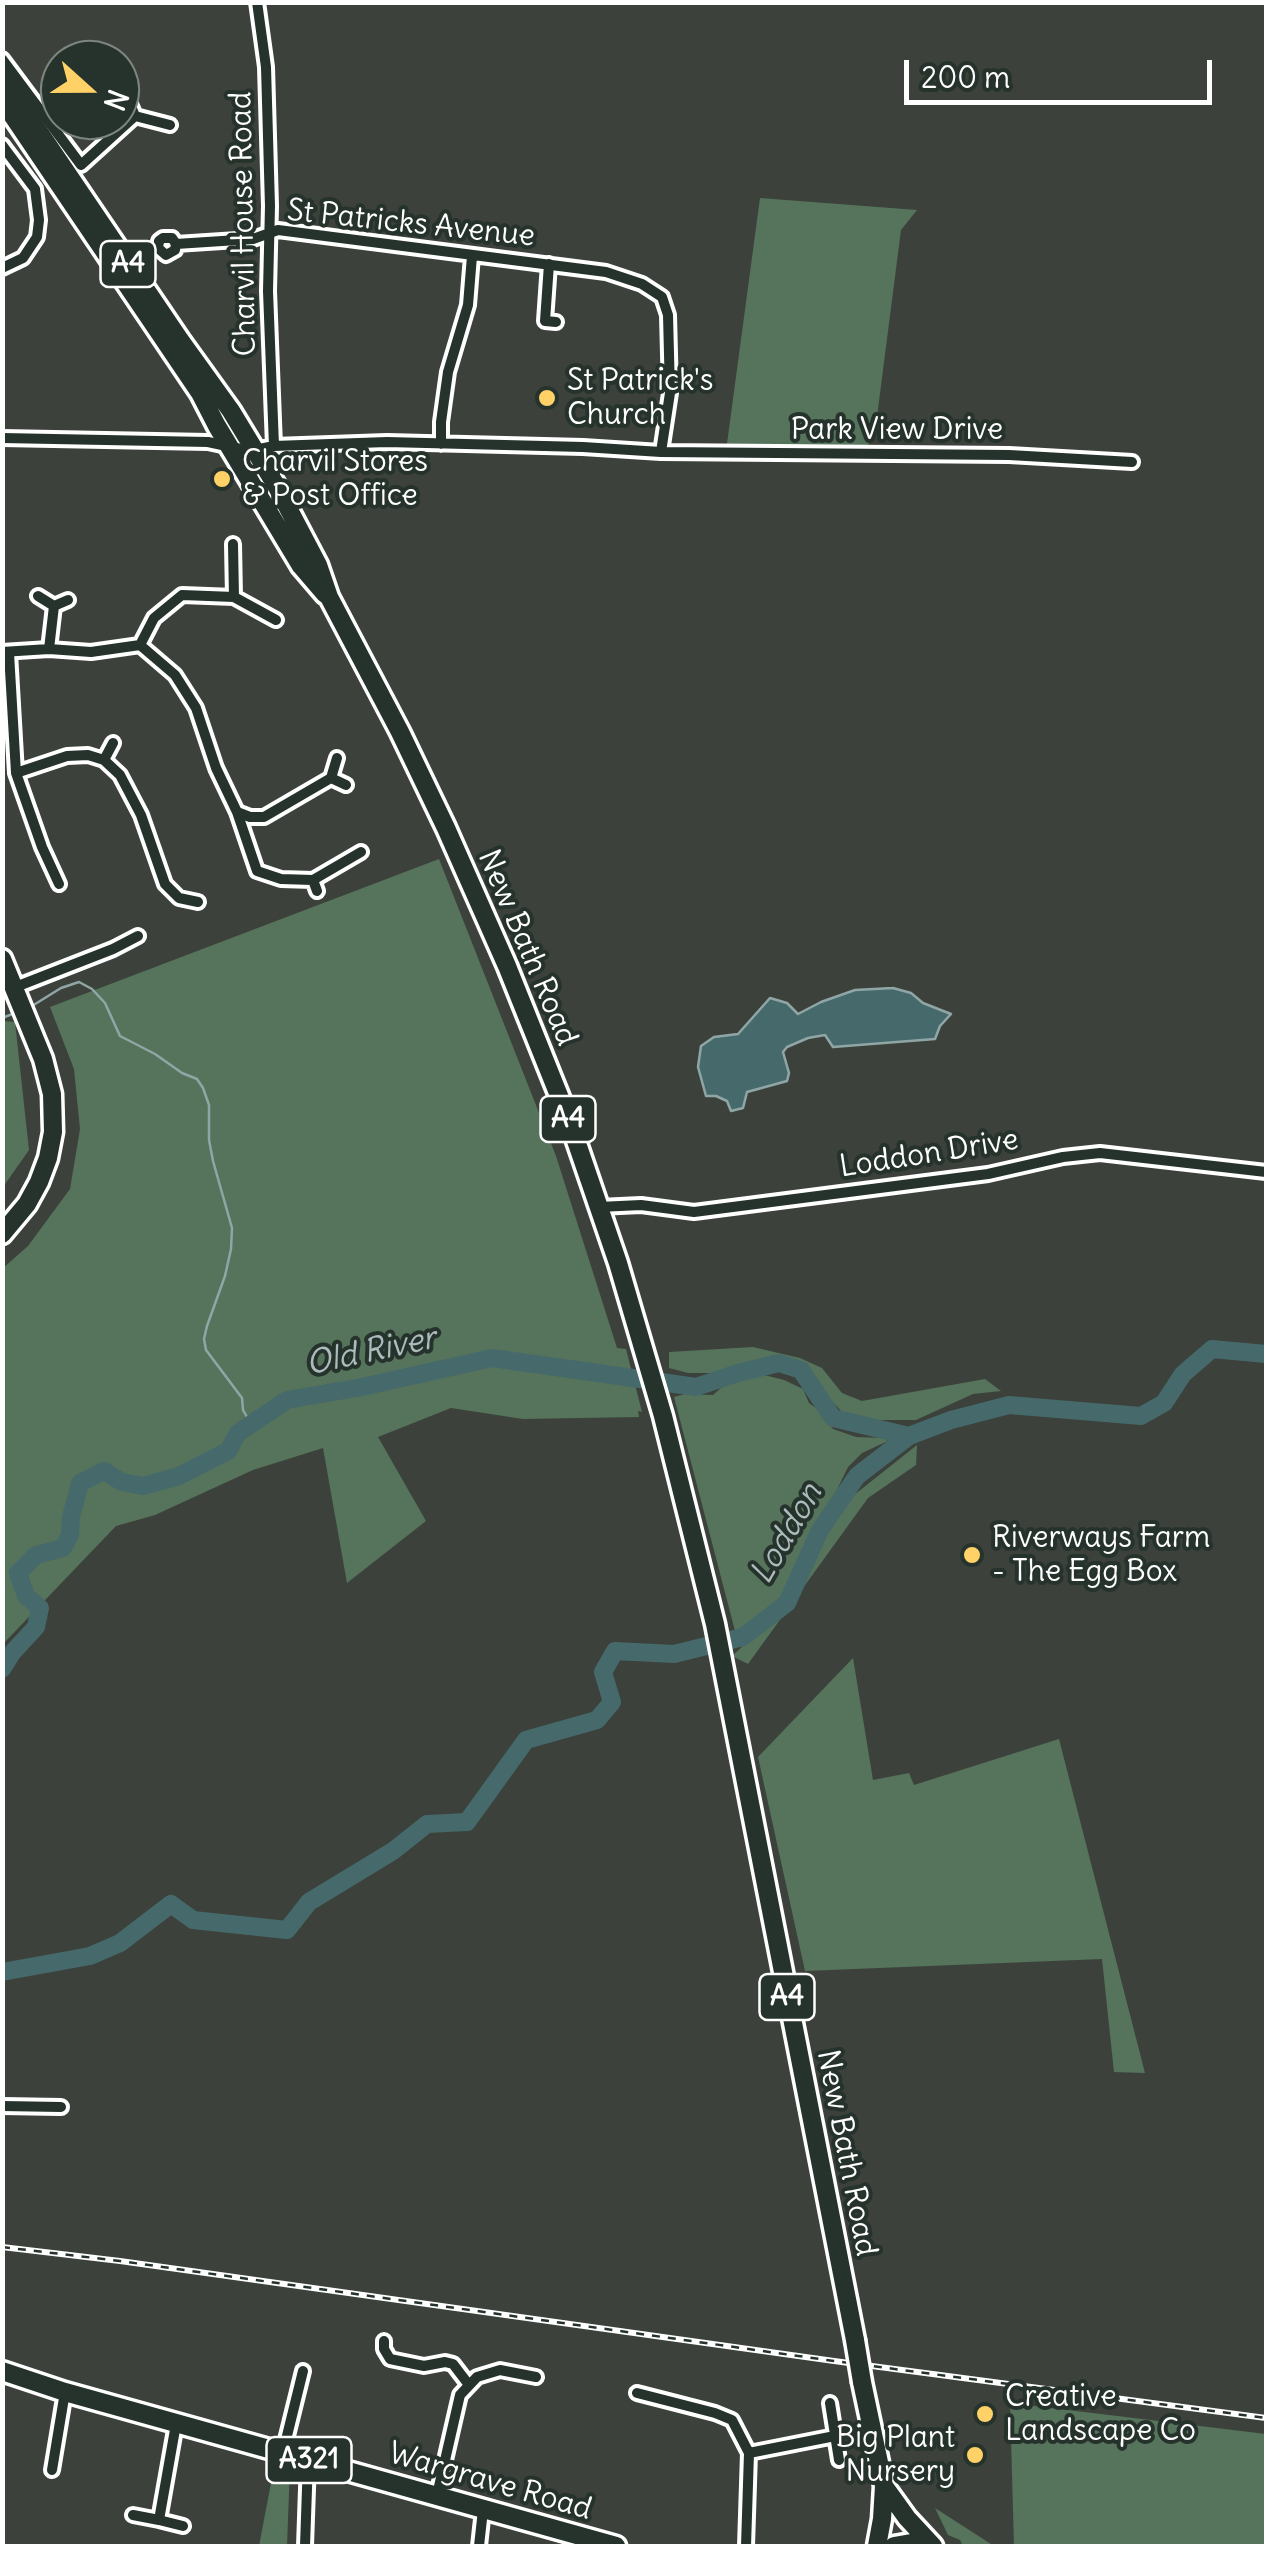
<!DOCTYPE html>
<style>
body{margin:0}
#map{position:relative;width:1269px;height:2549px;overflow:hidden;background:#3c423b;font-family:Delius,sans-serif}
canvas{display:block}
.frame{position:absolute;inset:0;border:5px solid #fff;pointer-events:none}
.north{position:absolute;left:40px;top:40px;width:100px;height:100px;box-sizing:border-box;background:#26332d;border:2px solid #7d8581;border-radius:50%;rotate:111deg;font-size:28px;font-weight:700;line-height:40px;text-align:center;color:#fff}
.north::after{content:'';display:block;margin:auto;width:35px;height:45px;background:#ffd166;clip-path:polygon(50% 0,100% 100%,50% 72%,0 100%)}
.scale{position:absolute;left:904px;top:60px;width:308px;height:45px;box-sizing:border-box;border:5px solid #fff;border-top:0;padding-left:12px;font-size:30px;line-height:35px;white-space:nowrap;color:#fff;-webkit-text-stroke:8px #26332d;paint-order:stroke}
</style>
<div id="map">
<canvas width="1269" height="2549"></canvas>
<div class="frame"></div>
<div class="north">N</div>
<div class="scale">200 m</div>
</div>
<script>
const context = document.querySelector('canvas').getContext('2d');
context.lineJoin = 'round';
function paint(path, color) { context.fillStyle = color; context.fill(path, 'evenodd'); }
const toPath = rows => new Path2D(rows.map(r => 'M' + r).join(''));
function strokePath(path, color, width, dash) { context.strokeStyle = color; context.lineWidth = width; context.lineCap = dash ? 'butt' : 'round'; context.setLineDash(dash || []); context.stroke(path); }
function write(font, color, halo, rows, align = 'center') {
  context.font = font + ' Delius,sans-serif'; context.lineWidth = 8; context.setLineDash([]); context.textBaseline = 'middle'; context.strokeStyle = halo; context.fillStyle = color; for (const [text, x, y, turn = 0] of rows) {
    context.save(); context.translate(x, y); context.rotate((+turn || 0) * Math.PI / 180); context.textAlign = isNaN(turn) ? turn : align; if (halo) context.strokeText(text, 0, 0); context.fillText(text, 0, 0); context.restore();
  }
}
paint(toPath([
 [760,198,917,210,901,230,874,440,858,451,726,451],
 [439,859,556,1156,617,1348,626,1349,642,1412,638,1411,639,1417,523,1419,451,1408,378,1437,426,1521,347,1583,323,1448,253,1470,155,1515,116,1526,3,1644,3,1268,28,1246,70,1189,80,1129,74,1069,50,1007],
 [3,1021,15,1022,29,1150,3,1187],
 [753,1347,800,1358,822,1368,842,1393,862,1401,985,1379,1001,1391,973,1394,916,1420,863,1420,842,1412,802,1369,780,1359,761,1359,712,1373,688,1373,669,1368,669,1352],
 [752,1372,784,1380,803,1389,809,1403,816,1408,833,1429,856,1437,885,1438,888,1441,862,1453,848,1467,784,1599,741,1633,735,1631,674,1397,685,1394,713,1395,722,1387],
 [917,1445,916,1465,868,1498,748,1664,732,1656,794,1599,819,1540,854,1495],
 [853,1658,873,1780,909,1773,914,1785,1059,1739,1145,2073,1114,2072,1102,1959,805,1971,758,1757],
 [1010,2403,1266,2434,1266,2546,1014,2546],
 [275,2462,290,2466,287,2546,259,2546],
 [935,2508,994,2546,963,2546,960,2540,948,2535]
]), '#56735b');
const water = toPath([
 [893,988,911,993,923,1003,951,1014,940,1026,935,1039,833,1047,825,1035,808,1038,787,1047,783,1052,789,1073,787,1081,747,1092,743,1108,731,1111,727,1101,716,1096,706,1096,698,1067,701,1046,714,1037,738,1034,770,998,787,1003,798,1014,821,1002,855,990,893,988]
]);
paint(water, '#466a6b');
strokePath(water, '#90a6a6', 2.5);
strokePath(toPath([
 [32,1006,61,988,79,982,92,989,105,1003,120,1036,155,1054,182,1073,197,1079,203,1088,209,1105,209,1140,213,1161,232,1228,231,1249,225,1276,207,1326,204,1339,206,1350,242,1398,243,1410,251,1424],
 [2,1018,15,1013]
]), '#90a6a6', 2.5);
strokePath(toPath([
 [2,1669,12,1653,36,1627,40,1608,26,1596,18,1573,36,1555,63,1548,70,1535,71,1517,80,1483,104,1471,122,1482,143,1486,179,1476,228,1451,238,1433,287,1400,362,1387,492,1358,696,1387,738,1373,779,1363,801,1370,833,1418,909,1436],
 [2,1972,90,1956,120,1943,171,1904,193,1920,287,1930,309,1902,393,1851,427,1824,467,1822,526,1740,597,1720,612,1702,603,1672,615,1651,674,1654,743,1637,787,1603,820,1530,857,1476,909,1436,951,1420,1009,1405,1141,1416,1164,1403,1183,1374,1212,1349,1266,1354]
]), '#466a6b', 18);
const street = toPath([
 [257,2,266,67,270,206,268,291,274,446],
 [2,59,81,165,135,116,170,125],
 [120,88,125,92,135,116],
 [2,145,35,189,39,220,37,237,23,258,2,268],
 [176,244,172,238,163,238,159,241,158,248,166,255,175,250,176,244,253,239,278,230,606,272,642,284,662,297,668,315,670,393,661,452],
 [549,264,545,321,556,322],
 [2,438,208,442,250,451,274,446,387,442,583,447,661,452,1009,455,1132,462],
 [441,444,441,422,448,372,468,305,472,256],
 [233,544,234,597],
 [38,596,54,606],
 [140,645,175,675,196,708,216,768,237,812],
 [49,649,54,606,68,600],
 [2,652,49,649,91,652,140,645,154,618,182,595,234,597,276,620],
 [9,653,16,773,42,847,59,884],
 [104,760,113,743],
 [16,773,67,756,88,755,104,760,120,775,141,815,165,884,179,898,198,902],
 [331,778,337,758],
 [313,880,361,852],
 [317,891,313,880,281,879,257,871,237,812,250,817,264,817,331,778,346,785],
 [13,988,113,949,138,936],
 [599,1207,641,1205,694,1212,988,1174,1063,1157,1100,1153,1266,1172],
 [2,2106,61,2107],
 [384,2341,384,2349,390,2359,424,2366,445,2362,453,2364,469,2385],
 [637,2393,715,2413,732,2420,749,2453,746,2546],
 [830,2403,839,2460],
 [176,2424,159,2520,183,2526],
 [283,2452,303,2371],
 [749,2453,835,2436],
 [52,2470,65,2392],
 [437,2495,460,2395,477,2377,500,2370,536,2377],
 [133,2515,159,2520],
 [305,2546,308,2460],
 [479,2546,483,2510]
]);
const primary = toPath([
 [2,77,180,340,231,411,277,487,318,565,329,597,400,732,446,828,507,966,570,1123,618,1263,663,1416,715,1624,855,2340],
 [2,100,200,393,217,426,301,566,325,594],
 [2,959,43,1059,52,1094,53,1132,48,1158,39,1182,27,1204,2,1234],
 [2,2371,65,2392,616,2546],
 [862,2382,884,2486,882,2519,877,2546],
 [884,2486,907,2518,933,2546],
 [894,2546,911,2543,929,2546]
]);
strokePath(street, '#fff', 18);
strokePath(primary, '#fff', 25);
strokePath(street, '#26332d', 10);
strokePath(primary, '#26332d', 18);
const rail = toPath([
 [2,2247,120,2261,834,2361,1266,2418]
]);
strokePath(rail, '#fff', 6);
strokePath(rail, '#26332d', 2.5, [8]);
const primaryBridge = toPath([
 [855,2340,862,2382]
]);
strokePath(primaryBridge, '#fff', 25, []);
strokePath(primaryBridge, '#26332d', 18);
for (const [x, y, r, color] of [
 [547,398,10,"#ffd166"],
 [222,479,10,"#ffd166"],
 [972,1555,10,"#ffd166"],
 [985,2414,10,"#ffd166"],
 [975,2455,10,"#ffd166"]
]) { const dot = new Path2D(); dot.arc(x, y, r, 0, 2 * Math.PI); context.fillStyle = color; context.fill(dot); strokePath(dot, '#26332d', 4); }
for (const [x, y, w] of [
 [128,264,55],
 [568,1119,55],
 [787,1997,55],
 [309,2460,85]
]) { const box = new Path2D(); box.roundRect(x - w / 2, y - 23, w, 46, 8); context.fillStyle = '#26332d'; context.fill(box); strokePath(box, '#fff', 2.5); }
write('bold 28px', '#fff', null, [
 ["A4",128,264],
 ["A4",568,1119],
 ["A4",787,1997],
 ["A321",309,2460]
]);
write('30px', '#fff', '#26332d', [
 ["Charvil House Road",244,224,-91],
 ["St Patricks Avenue",411,224,6],
 ["Park View Drive",897,430],
 ["New Bath Road",527,948,67],
 ["Loddon Drive",929,1154,-9],
 ["New Bath Road",846,2153,79],
 ["Wargrave Road",490,2482,16]
]);
write('30px', '#fff', '#26332d', [
 ["St Patrick's",567,381],
 ["Church",567,415],
 ["Charvil Stores",242,462],
 ["& Post Office",242,496],
 ["Riverways Farm",992,1538],
 ["- The Egg Box",992,1572],
 ["Creative",1005,2397],
 ["Landscape Co",1005,2431],
 ["Big Plant",955,2438,"right"],
 ["Nursery",955,2472,"right"]
], 'left');
write('italic 32px', '#acbcbc', '#26332d', [
 ["Old River",371,1352,-12],
 ["Loddon",787,1534,-60]
]);
</script>
